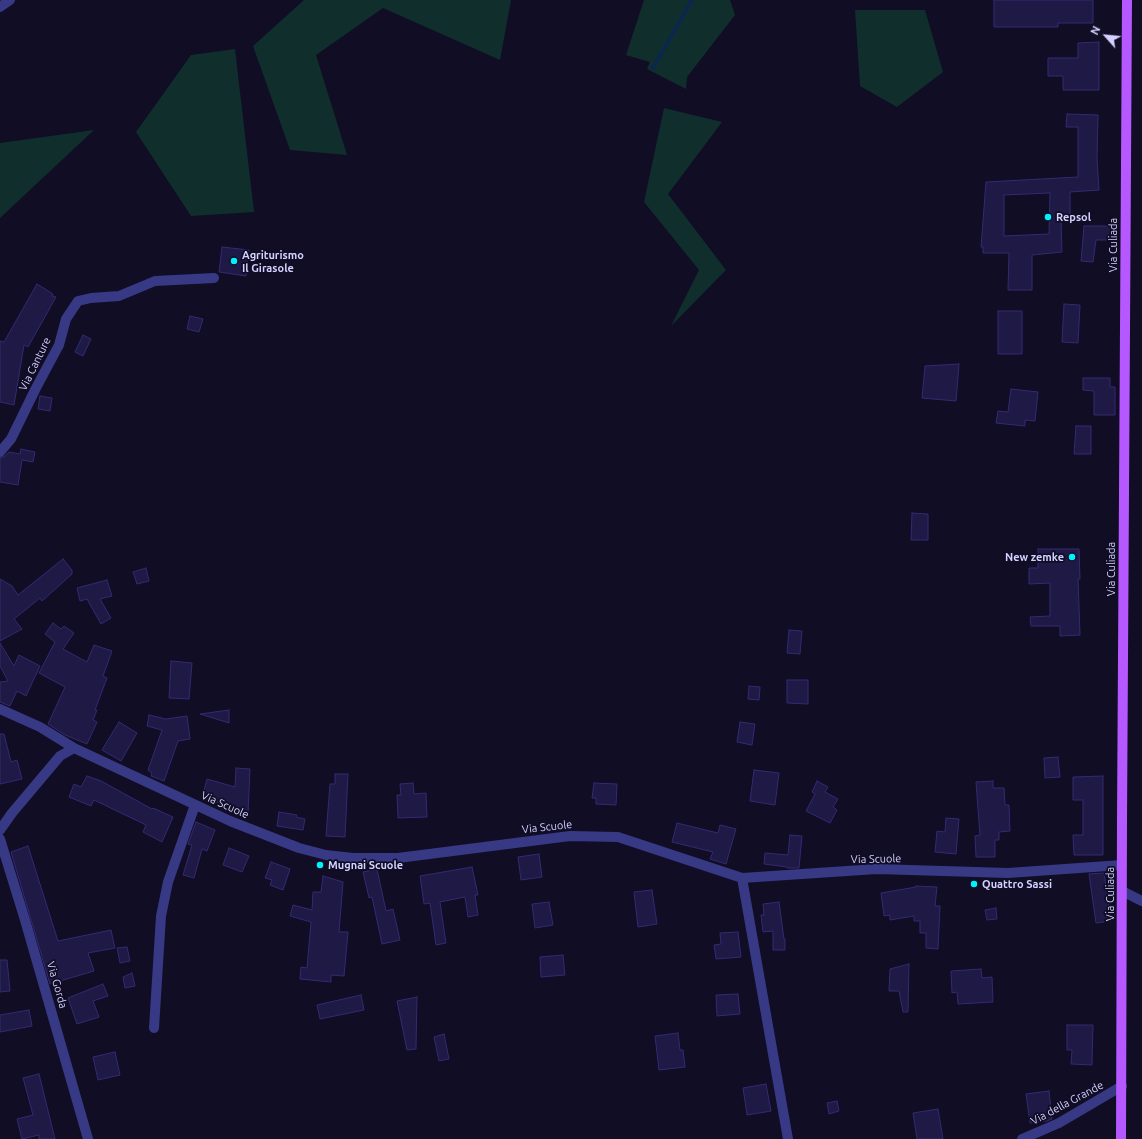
<!DOCTYPE html>
<style>
body{margin:0}
#map{position:relative;width:1142px;height:1139px;overflow:hidden;background:#100d25;font-family:Ubuntu,sans-serif}
canvas{display:block}
.north{position:absolute;left:1086px;top:16px;width:40px;height:40px;-webkit-text-stroke:3px #100d25;paint-order:stroke;rotate:297deg;font-size:11px;font-weight:700;line-height:16px;text-align:center;color:#d3d1ff}
.north::after{content:'';display:block;margin:auto;width:14px;height:18px;background:#d3d1ff;clip-path:polygon(50% 0,100% 100%,50% 72%,0 100%)}
</style>
<div id="map">
<canvas width="1142" height="1139"></canvas>
<div class="north">N</div>
</div>
<script>
const context = document.querySelector('canvas').getContext('2d');
context.lineJoin = 'round';
function paint(path, color) { context.fillStyle = color; context.fill(path, 'evenodd'); }
const toPath = rows => new Path2D(rows.map(r => 'M' + r).join(''));
function strokePath(path, color, width, dash) { context.strokeStyle = color; context.lineWidth = width; context.lineCap = dash ? 'butt' : 'round'; context.setLineDash(dash || []); context.stroke(path); }
function write(font, color, halo, rows, align = 'center') {
  context.font = font + ' Ubuntu,sans-serif'; context.lineWidth = 3.5; context.setLineDash([]); context.textBaseline = 'middle'; context.strokeStyle = halo; context.fillStyle = color; for (const [text, x, y, turn = 0] of rows) {
    context.save(); context.translate(x, y); context.rotate((+turn || 0) * Math.PI / 180); context.textAlign = isNaN(turn) ? turn : align; if (halo) context.strokeText(text, 0, 0); context.fillText(text, 0, 0); context.restore();
  }
}
paint(toPath([
 [304,0,511,0,500,60,383,8,316,55,347,155,290,150,253,46],
 [644,0,730,0,735,15,687,77,686,89,647,69,650,62,626,55],
 [855,10,925,10,943,72,897,107,860,86],
 [235,49,254,212,191,216,136,132,191,55],
 [664,108,722,122,668,194,726,270,671,326,699,270,644,202],
 [94,130,0,218,0,143]
]), '#102f2c');
strokePath(toPath([
 [653,68,692,0]
]), '#0b274b', 4);
const building = toPath([
 [994,0,1093,0,1093,23,1058,23,1058,27,994,27,994,0],
 [1099,42,1099,90,1063,90,1063,76,1048,76,1048,58,1078,58,1078,43,1099,42],
 [1067,114,1098,115,1097,159,1099,190,1070,192,1070,221,1061,221,1062,252,1032,255,1032,290,1008,290,1009,253,983,253,983,247,981,247,986,182,1078,177,1078,127,1066,127,1067,114],
 [1050,193,1049,234,1004,236,1004,195,1050,193],
 [1084,226,1111,226,1110,240,1096,240,1093,262,1081,261,1084,226],
 [222,247,249,250,246,276,219,272,222,247],
 [37,284,53,294,52,296,56,297,28,347,24,345,14,405,0,402,0,341,4,342,37,284],
 [1064,304,1080,305,1078,343,1062,342,1064,304],
 [998,311,1022,311,1022,354,998,354,998,311],
 [190,316,203,319,199,332,187,329,190,316],
 [83,335,91,339,83,356,75,352,83,335],
 [959,364,956,401,922,398,925,366,959,364],
 [1083,378,1110,378,1110,387,1115,387,1115,415,1094,415,1094,391,1083,390,1083,378],
 [1011,389,1038,392,1035,421,1025,420,1025,426,996,423,998,411,1008,412,1011,389],
 [40,396,52,398,50,411,38,409,40,396],
 [1076,426,1091,426,1091,454,1074,454,1076,426],
 [21,449,35,452,33,462,22,460,18,485,0,482,0,458,5,456,9,452,20,454,21,449],
 [912,513,928,514,928,540,911,540,912,513],
 [1038,549,1079,549,1080,579,1078,579,1080,635,1060,636,1060,626,1031,626,1030,617,1050,616,1050,583,1029,584,1029,568,1038,568,1038,549],
 [63,559,72,570,72,574,42,601,40,598,14,619,22,629,0,641,0,579,12,586,18,595,63,559],
 [146,568,149,581,137,584,133,572,146,568],
 [107,580,112,596,100,599,111,618,101,624,87,599,80,601,77,588,107,580],
 [53,623,61,629,64,626,74,633,63,649,87,662,94,645,112,651,103,676,107,678,95,710,97,710,93,720,97,722,87,744,65,735,48,724,65,687,39,673,55,642,45,634,53,623],
 [789,630,802,631,800,654,787,653,789,630],
 [0,643,14,666,19,655,40,666,26,696,17,691,10,706,0,702,0,682,8,681,0,666,0,643],
 [171,661,192,663,189,699,169,698,171,661],
 [787,680,808,680,808,704,787,703,787,680],
 [749,686,760,687,759,700,748,699,749,686],
 [229,710,229,723,200,714,229,710],
 [149,715,166,719,187,716,190,739,178,741,164,781,151,776,152,773,148,770,162,730,147,726,149,715],
 [119,722,137,733,121,761,102,750,119,722],
 [740,722,755,724,752,745,737,742,740,722],
 [0,734,4,734,11,762,17,760,22,779,0,784,0,734],
 [1058,757,1060,777,1045,778,1044,758,1058,757],
 [236,768,250,769,248,814,233,813,234,807,202,798,207,779,235,787,236,768],
 [754,770,779,773,775,805,750,801,754,770],
 [335,774,348,774,345,837,326,836,330,784,335,784,335,774],
 [87,776,101,781,152,809,153,808,173,817,162,842,143,832,146,825,94,800,91,806,69,797,74,784,81,787,87,776],
 [1103,776,1103,855,1074,855,1073,835,1083,835,1083,800,1073,800,1073,777,1103,776],
 [817,781,828,787,825,792,838,799,833,807,837,810,830,823,806,811,815,794,812,792,817,781],
 [993,781,993,788,1004,788,1005,805,1009,805,1010,831,999,832,999,840,995,840,995,857,976,857,975,836,980,835,976,782,993,781],
 [413,783,414,794,426,793,427,817,398,818,397,795,401,795,400,784,413,783],
 [594,783,617,784,616,805,596,804,596,798,592,798,594,783],
 [279,812,297,815,296,817,305,819,303,830,277,826,279,812],
 [946,818,959,819,956,854,935,852,937,831,945,832,946,818],
 [196,822,215,830,207,851,202,849,194,878,183,875,192,845,188,844,196,822],
 [677,823,718,833,720,825,736,829,726,864,710,859,713,852,672,842,677,823],
 [790,835,802,836,799,868,787,868,787,867,764,864,765,853,788,855,790,835],
 [28,846,58,941,111,930,115,948,88,953,94,971,50,984,11,852,28,846],
 [229,848,249,856,242,872,223,865,229,848],
 [539,854,542,877,521,880,518,857,539,854],
 [271,862,290,869,283,890,270,885,272,880,265,878,271,862],
 [472,867,478,895,475,895,478,915,468,917,465,897,440,902,446,943,436,945,430,903,424,904,420,876,472,867],
 [377,869,386,911,393,909,400,940,382,944,372,897,369,898,363,872,377,869],
 [1104,873,1111,921,1096,923,1089,874,1104,873],
 [323,876,343,882,339,932,348,932,344,976,331,975,331,982,300,979,301,967,307,968,311,922,290,916,293,905,312,910,313,892,321,892,323,876],
 [916,886,937,887,935,906,940,906,938,949,926,948,926,933,920,933,920,921,914,921,914,916,890,920,890,915,884,916,881,893,916,887,916,886],
 [652,890,657,924,638,927,634,892,652,890],
 [549,902,553,925,535,928,532,904,549,902],
 [779,902,784,939,785,939,785,950,773,950,773,931,763,932,761,915,764,915,763,904,779,902],
 [996,908,997,919,987,920,985,910,996,908],
 [738,932,741,957,716,959,714,945,721,944,720,933,738,932],
 [127,947,130,961,120,963,117,948,127,947],
 [563,955,565,975,541,977,540,957,563,955],
 [0,960,7,960,10,991,0,992,0,960],
 [909,964,908,1012,903,1012,899,991,889,991,890,969,909,964],
 [981,969,982,978,992,977,993,1002,958,1004,957,992,952,993,951,971,981,969],
 [132,973,135,986,125,988,123,977,132,973],
 [103,984,108,996,93,1001,99,1017,77,1024,68,998,103,984],
 [738,994,740,1014,717,1016,716,995,738,994],
 [361,995,364,1010,320,1019,317,1005,361,995],
 [417,997,416,1049,407,1050,397,1001,417,997],
 [29,1010,32,1026,0,1032,0,1015,29,1010],
 [1067,1025,1093,1025,1092,1065,1071,1064,1072,1050,1067,1050,1067,1025],
 [678,1033,680,1050,683,1050,685,1067,659,1070,655,1036,678,1033],
 [444,1034,449,1059,439,1061,434,1037,444,1034],
 [115,1052,120,1075,98,1080,93,1057,115,1052],
 [39,1074,55,1139,39,1139,39,1135,22,1139,17,1119,33,1115,23,1078,39,1074],
 [766,1084,771,1111,747,1115,743,1088,766,1084],
 [1049,1091,1052,1119,1047,1121,1030,1123,1026,1094,1049,1091],
 [837,1101,839,1111,829,1114,827,1103,837,1101],
 [938,1109,943,1139,917,1139,913,1113,938,1109]
]);
paint(building, '#1f1946');
strokePath(building, '#342a73', 1);
strokePath(toPath([
 [0,7,10,0],
 [0,452,11,439,36,388,59,345,66,319,78,301,91,298,119,296,155,281,214,278],
 [0,709,40,727,74,748,230,821,299,848,326,855,353,858,398,858,570,836,618,837,742,878,877,869,1008,873,1122,865],
 [0,830,12,813,60,756,74,748],
 [0,839,25,920,88,1139],
 [742,878,788,1139],
 [1122,891,1142,901],
 [154,1028,161,916,168,882,195,805],
 [1022,1139,1059,1123,1122,1086]
]), '#373985', 10);
strokePath(toPath([
 [1121,1139,1122,821,1127,0]
]), '#b658ff', 10);
for (const [x, y, r, color] of [
 [1048,217,4,"#00f3fc"],
 [234,261,4,"#00f3fc"],
 [1072,557,4,"#00f3fc"],
 [320,865,4,"#00f3fc"],
 [974,884,4,"#00f3fc"]
]) { const dot = new Path2D(); dot.arc(x, y, r, 0, 2 * Math.PI); context.fillStyle = color; context.fill(dot); strokePath(dot, '#100d25', 1.5); }
write('bold 11px', '#d3d1ff', '#100d25', [
 ["Repsol",1056,217],
 ["Agriturismo",242,255],
 ["Il Girasole",242,268],
 ["New zemke",1064,557,"right"],
 ["Mugnai Scuole",328,865],
 ["Quattro Sassi",982,884]
], 'left');
write('11px', '#d3d1ff', '#100d25', [
 ["Via Culiada",1113,245,-90],
 ["Via Canture",35,364,-64],
 ["Via Culiada",1111,569,-90],
 ["Via Scuole",225,805,24],
 ["Via Scuole",547,827,-6],
 ["Via Scuole",876,859,-1],
 ["Via Culiada",1110,894,-90],
 ["Via Gorda",57,985,74],
 ["Via della Grande",1067,1103,-28]
]);
</script>
